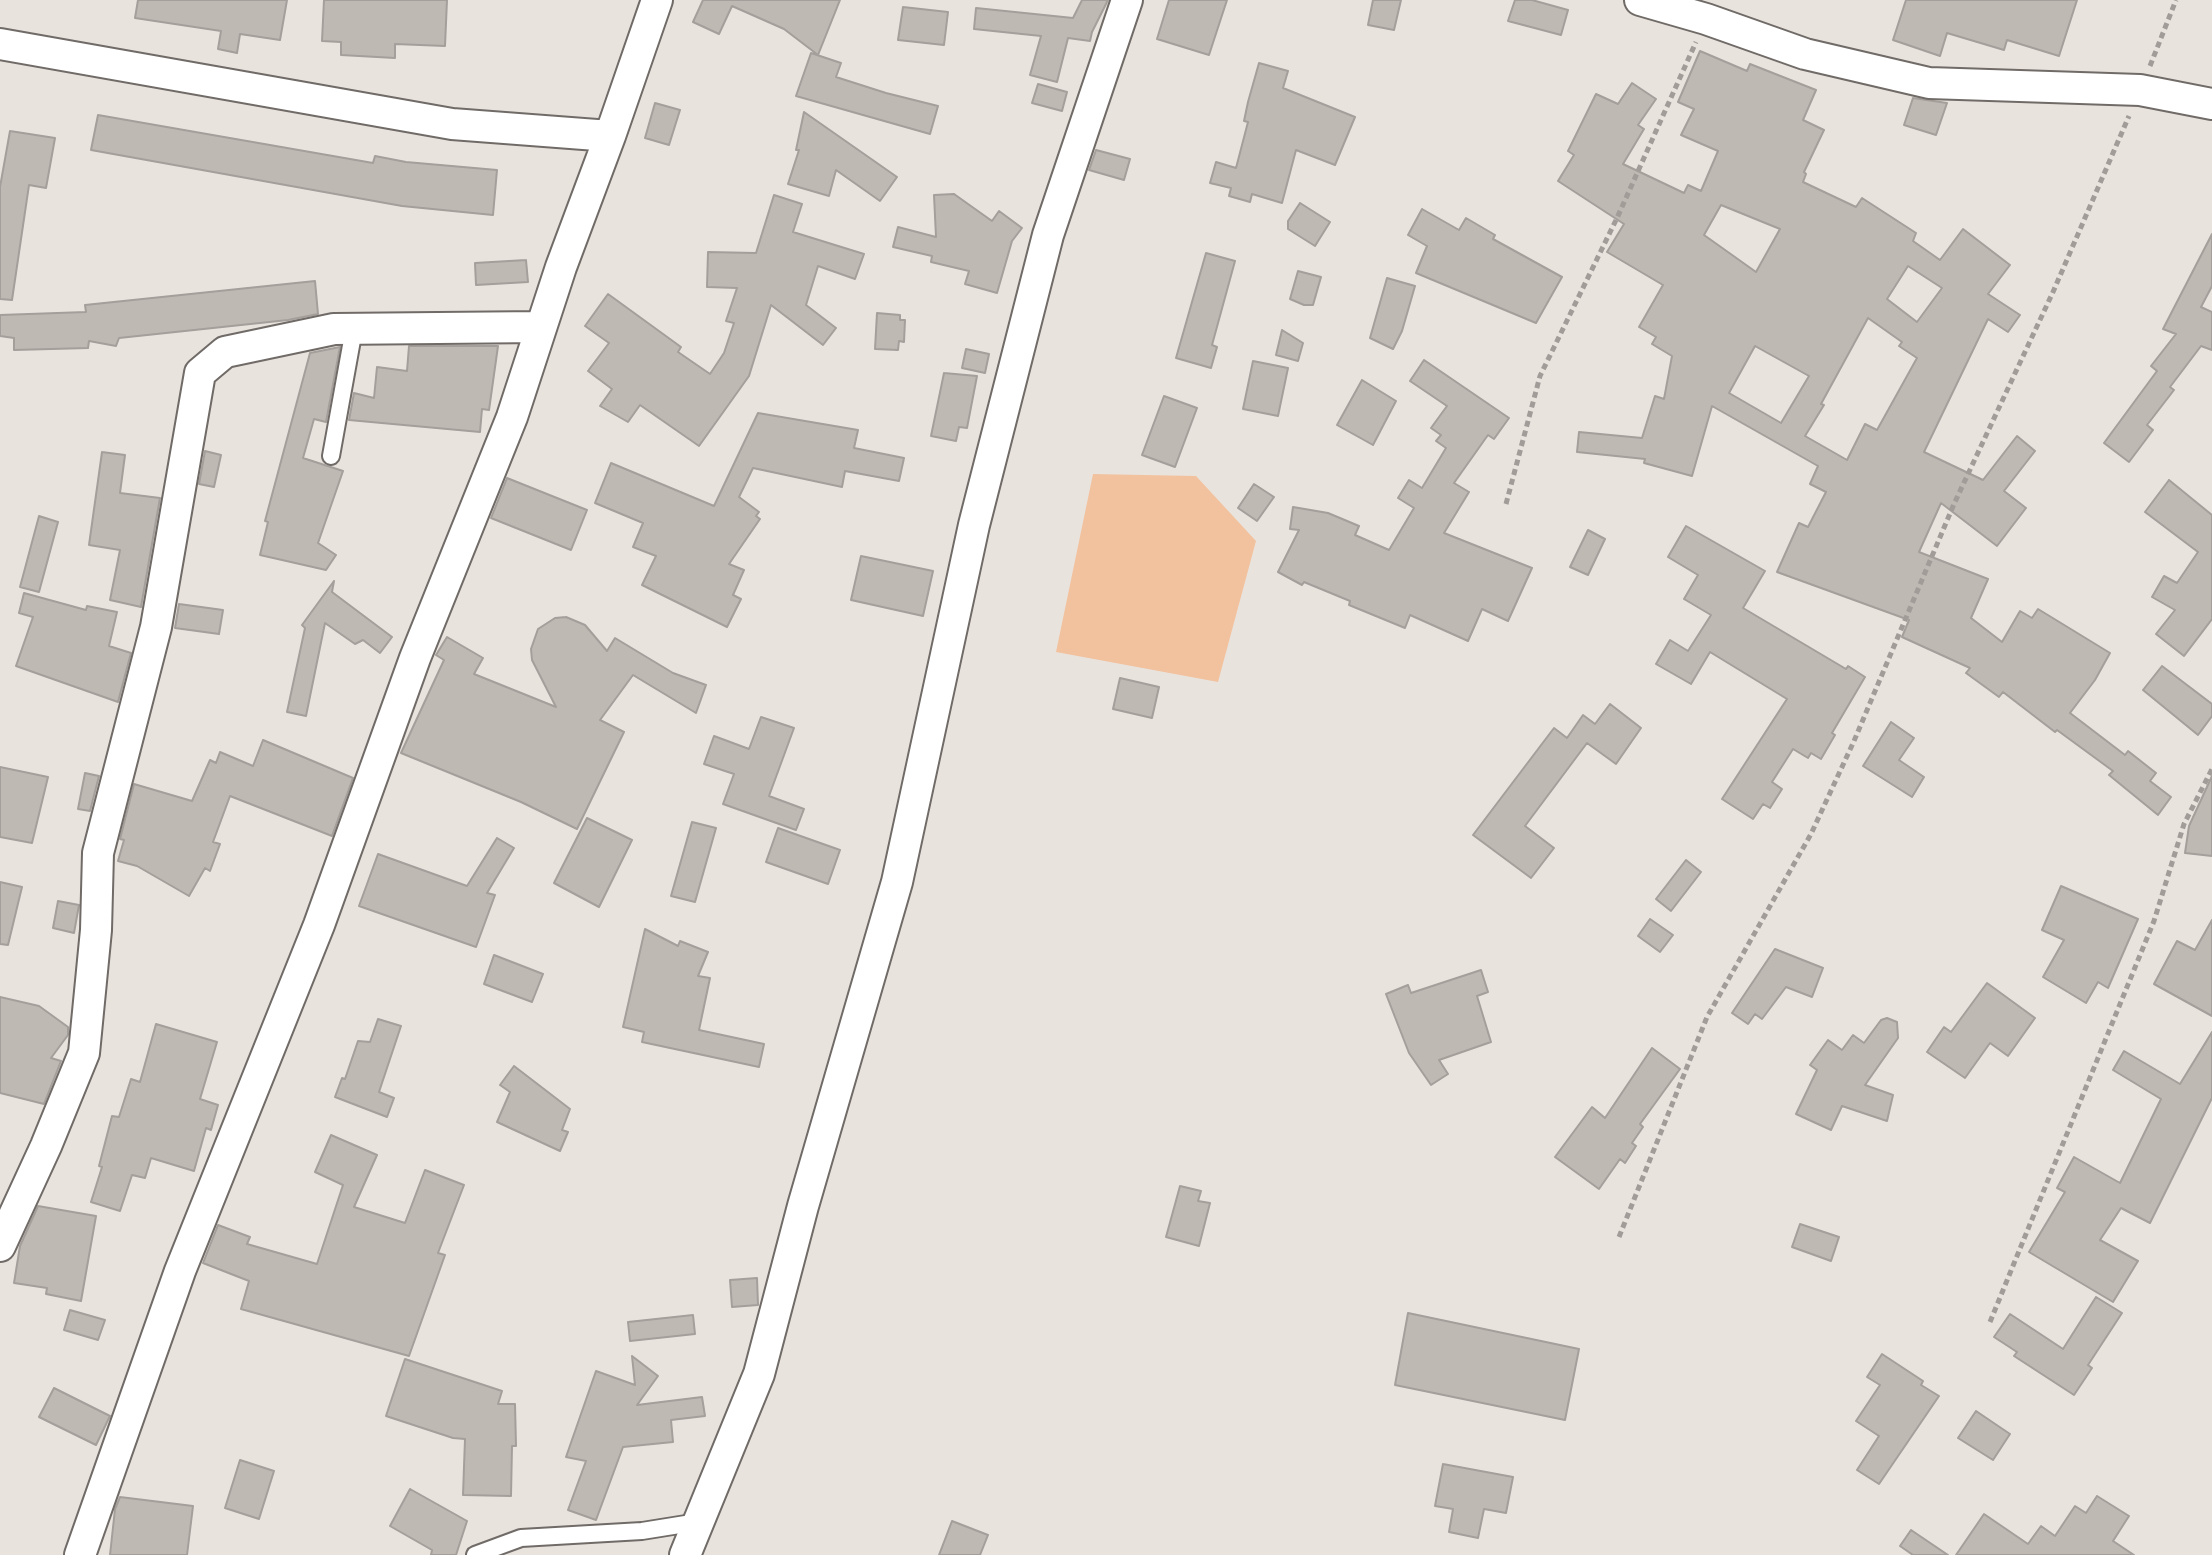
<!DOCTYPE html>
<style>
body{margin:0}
canvas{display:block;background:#e9e3de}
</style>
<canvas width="2212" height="1555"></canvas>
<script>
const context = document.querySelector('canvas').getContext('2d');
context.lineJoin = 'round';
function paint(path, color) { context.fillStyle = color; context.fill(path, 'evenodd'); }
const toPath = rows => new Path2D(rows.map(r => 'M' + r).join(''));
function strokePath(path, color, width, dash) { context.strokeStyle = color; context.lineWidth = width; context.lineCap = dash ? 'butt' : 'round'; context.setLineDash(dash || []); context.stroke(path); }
paint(toPath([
 [1093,474,1196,476,1256,541,1218,682,1056,652]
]), '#f2c29f');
const building = toPath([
 [138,0,287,0,280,40,240,34,237,53,218,49,221,31,135,18,138,0],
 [324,0,447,0,445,46,395,44,395,58,341,55,341,42,322,41,324,0],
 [703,0,840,0,818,55,784,29,732,6,719,34,693,22,703,0],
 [1082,0,1108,0,1092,32,1090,41,1068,38,1057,82,1030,75,1041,36,974,29,976,8,1073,18,1082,0],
 [1169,0,1227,0,1209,55,1157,39,1169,0],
 [1373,0,1401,0,1394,30,1368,25,1373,0],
 [1515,0,1532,0,1568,10,1561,35,1508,21,1515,0],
 [1906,0,2077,0,2059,56,2007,40,2004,50,1947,33,1940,56,1893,40,1906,0],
 [903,7,948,12,944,45,898,40,903,7],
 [1700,51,1747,71,1750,64,1816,90,1803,120,1824,130,1804,172,1806,174,1803,182,1856,207,1862,198,1916,233,1913,241,1940,260,1963,229,2010,265,1988,294,2020,315,2008,332,1988,319,1924,452,1983,480,2017,436,2035,451,2004,491,2026,508,1997,546,1941,503,1919,552,1988,579,1971,618,2002,642,2020,611,2032,618,2038,609,2110,653,2095,680,2070,713,2125,755,2128,751,2156,773,2150,781,2171,797,2158,815,2109,775,2113,771,2057,730,2055,732,2003,692,1999,697,1966,673,1970,668,1902,637,1909,620,1777,572,1799,523,1808,527,1826,492,1810,484,1818,466,1712,406,1692,476,1644,463,1645,459,1577,452,1579,432,1642,438,1655,396,1664,399,1672,356,1652,344,1656,337,1639,327,1663,285,1607,252,1624,224,1558,181,1574,155,1568,151,1596,94,1618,104,1632,83,1656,99,1638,125,1644,129,1623,164,1684,193,1688,185,1701,191,1718,151,1681,135,1694,109,1678,102,1700,51],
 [1721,205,1780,229,1756,272,1704,235,1721,205],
 [1908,266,1942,288,1917,322,1887,299,1908,266],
 [1868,318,1902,342,1899,346,1917,358,1877,430,1865,424,1847,460,1805,436,1824,405,1821,404,1868,318],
 [1755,346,1809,376,1781,423,1729,393,1755,346],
 [811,53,841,63,836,77,886,93,938,106,930,134,796,96,811,53],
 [1259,63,1288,71,1283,88,1355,117,1335,165,1296,150,1282,203,1252,194,1250,202,1229,196,1231,188,1210,183,1216,162,1236,168,1248,122,1244,121,1248,102,1259,63],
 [1038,84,1067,92,1062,111,1032,103,1038,84],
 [1913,98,1947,103,1936,135,1904,125,1913,98],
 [655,103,680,110,669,145,645,138,655,103],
 [804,112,897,177,880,201,836,170,829,196,788,184,799,150,796,150,804,112],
 [98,115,373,163,375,156,406,162,497,170,493,215,402,206,91,150,98,115],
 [10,131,55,138,46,188,29,185,12,300,0,299,0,187,10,131],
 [1096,150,1130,159,1124,180,1089,170,1096,150],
 [954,194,992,221,999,211,1022,228,1012,241,997,293,965,284,969,271,931,262,932,256,893,247,898,227,936,237,934,195,954,194],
 [774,195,802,204,793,232,864,254,855,279,818,266,806,305,836,328,823,345,771,305,749,376,699,446,640,405,628,422,600,406,612,389,588,371,609,343,585,326,608,294,681,347,678,352,710,374,724,353,734,323,726,321,737,288,707,287,708,252,756,253,774,195],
 [1300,203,1330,222,1315,246,1288,229,1288,221,1300,203],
 [1422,209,1459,230,1466,218,1495,235,1493,239,1562,277,1536,323,1416,273,1427,246,1408,235,1422,209],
 [2212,234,2212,286,2201,307,2212,312,2212,350,2201,346,2170,387,2174,390,2147,425,2153,430,2129,462,2104,443,2157,371,2151,366,2176,334,2163,329,2212,234],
 [1206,253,1235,261,1212,345,1217,347,1211,368,1176,358,1206,253],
 [526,260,528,282,476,285,475,263,526,260],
 [1298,271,1321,277,1313,305,1304,305,1290,299,1298,271],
 [1387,278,1415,286,1402,331,1393,349,1370,338,1387,278],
 [315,281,318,314,288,320,119,338,116,346,89,341,88,348,14,350,14,338,0,336,0,315,86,312,85,305,315,281],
 [877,313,900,315,900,320,905,320,904,342,899,341,898,350,875,349,877,313],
 [1282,330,1303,343,1298,361,1276,355,1282,330],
 [409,346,498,346,489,410,482,409,480,432,349,420,354,393,374,398,377,367,407,371,409,346],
 [340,347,326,422,314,419,303,458,343,471,318,543,336,555,326,570,260,555,268,522,265,521,310,353,340,347],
 [966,349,989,354,985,373,962,368,966,349],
 [1424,360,1509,418,1494,439,1488,435,1454,483,1469,492,1444,533,1532,568,1508,621,1482,609,1468,641,1410,615,1405,628,1349,605,1350,601,1304,582,1302,585,1278,572,1299,530,1290,529,1293,507,1328,513,1359,526,1355,535,1389,550,1414,508,1398,498,1409,480,1422,488,1446,448,1436,441,1441,435,1431,428,1447,406,1410,381,1424,360],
 [1253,361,1288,368,1278,416,1243,409,1253,361],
 [944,373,977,376,967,428,959,427,956,441,931,436,944,373],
 [1362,380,1396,401,1373,445,1337,425,1362,380],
 [1164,396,1197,408,1175,467,1142,455,1164,396],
 [758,413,858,430,854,448,904,458,899,481,845,471,842,487,753,468,739,497,759,512,756,516,760,519,729,564,744,570,733,595,741,599,727,627,642,585,656,556,633,547,643,523,595,503,611,463,714,506,758,413],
 [205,451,221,455,214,487,199,484,205,451],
 [102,452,125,455,120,493,160,498,141,607,110,600,120,550,89,545,102,452],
 [507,478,587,510,571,550,491,518,507,478],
 [2169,480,2212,515,2212,619,2184,656,2156,634,2175,610,2152,597,2164,576,2177,583,2198,552,2145,512,2169,480],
 [1254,484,1274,497,1257,521,1238,508,1254,484],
 [39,516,58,522,39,592,20,587,39,516],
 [1686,526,1765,571,1743,608,1846,669,1848,666,1865,677,1832,733,1835,735,1821,759,1811,753,1808,758,1793,749,1772,782,1782,789,1770,808,1763,804,1753,819,1722,799,1787,699,1710,652,1691,684,1656,664,1670,640,1688,651,1711,615,1684,599,1698,575,1668,557,1686,526],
 [1588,530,1605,539,1588,575,1570,567,1588,530],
 [861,556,933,571,923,616,851,600,861,556],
 [334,581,332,592,392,637,380,653,363,640,355,644,325,623,306,716,287,712,305,628,302,625,334,581],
 [24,593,86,610,87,606,117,612,109,646,131,653,118,702,16,666,33,617,19,613,24,593],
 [179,604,223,610,219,634,175,628,179,604],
 [566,617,585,625,607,651,615,638,673,673,706,685,696,713,633,675,600,720,624,732,577,829,521,802,401,753,444,660,436,655,447,637,483,658,474,674,556,707,532,660,531,649,538,629,555,618,566,617],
 [2162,666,2212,704,2212,716,2198,735,2143,690,2162,666],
 [1120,678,1159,687,1152,718,1113,709,1120,678],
 [1610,704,1641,728,1616,764,1587,743,1525,826,1554,848,1531,878,1473,835,1554,728,1567,738,1583,715,1595,724,1610,704],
 [761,717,794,728,769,796,804,809,796,830,723,804,734,774,704,764,714,736,749,749,761,717],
 [1891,722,1914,738,1899,760,1924,777,1912,797,1863,766,1891,722],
 [263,740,353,778,332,836,230,796,213,842,220,844,210,871,205,868,189,896,137,866,118,861,124,840,120,839,134,784,192,801,210,760,216,763,220,752,253,766,263,740],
 [0,767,48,777,32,843,0,837,0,767],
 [85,773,99,776,90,811,78,809,85,773],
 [2212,776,2212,856,2185,853,2189,826,2212,776],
 [587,818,632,840,599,907,554,883,587,818],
 [692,822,716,828,695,902,671,896,692,822],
 [778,828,840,850,828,884,766,862,778,828],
 [497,838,514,848,487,893,495,895,476,947,359,906,378,854,467,886,497,838],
 [1686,860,1701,872,1671,911,1656,899,1686,860],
 [0,882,22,887,8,945,0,944,0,882],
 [2061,886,2138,919,2108,988,2098,982,2086,1003,2043,977,2064,940,2042,930,2061,886],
 [58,901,79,905,74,933,53,928,58,901],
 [1650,919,1673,935,1660,952,1638,936,1650,919],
 [2212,920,2212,1016,2154,984,2177,941,2195,950,2212,920],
 [645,929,678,946,680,941,708,952,698,976,710,978,699,1030,764,1044,759,1067,642,1042,644,1032,623,1027,645,929],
 [1775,949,1823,968,1812,997,1786,987,1762,1019,1755,1014,1748,1024,1732,1013,1775,949],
 [494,955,543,974,532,1002,484,984,494,955],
 [1481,970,1488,992,1477,996,1491,1042,1439,1060,1448,1074,1431,1085,1409,1053,1386,994,1408,985,1411,993,1481,970],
 [1987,983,2035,1018,2008,1056,1990,1043,1965,1078,1927,1052,1944,1027,1951,1032,1987,983],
 [0,997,39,1006,68,1027,68,1035,51,1058,61,1061,44,1104,0,1093,0,997],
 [1887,1018,1897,1022,1898,1038,1865,1085,1893,1095,1887,1121,1842,1106,1831,1130,1796,1114,1817,1070,1810,1065,1828,1040,1842,1050,1853,1035,1864,1043,1881,1020,1887,1018],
 [378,1019,401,1026,379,1092,394,1098,387,1117,335,1097,342,1078,345,1079,358,1041,370,1042,378,1019],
 [156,1024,217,1042,200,1099,218,1105,211,1130,206,1128,194,1171,151,1158,145,1178,132,1175,120,1211,91,1202,102,1167,99,1166,112,1116,119,1117,131,1079,140,1082,156,1024],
 [2212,1032,2212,1098,2150,1223,2121,1208,2100,1240,2138,1261,2113,1302,2029,1252,2065,1192,2057,1188,2074,1157,2120,1183,2161,1099,2113,1070,2124,1051,2180,1084,2212,1032],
 [1652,1048,1680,1069,1640,1124,1643,1127,1632,1143,1636,1146,1625,1163,1620,1159,1599,1189,1555,1157,1592,1107,1605,1118,1652,1048],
 [514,1066,570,1109,562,1130,568,1132,560,1151,497,1122,510,1092,500,1085,514,1066],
 [331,1135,377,1155,354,1207,405,1223,425,1170,464,1185,438,1253,445,1255,409,1356,241,1309,249,1281,203,1263,218,1225,250,1237,247,1244,317,1264,343,1185,315,1172,331,1135],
 [1180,1186,1201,1191,1198,1201,1210,1203,1199,1246,1166,1237,1180,1186],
 [38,1206,96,1216,81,1301,46,1294,47,1288,14,1283,20,1246,38,1206],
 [1800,1224,1839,1237,1831,1261,1792,1247,1800,1224],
 [757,1278,758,1305,732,1307,730,1280,757,1278],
 [2096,1297,2122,1313,2088,1365,2092,1368,2074,1395,2014,1356,2017,1352,1994,1337,2010,1314,2063,1349,2096,1297],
 [70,1310,105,1320,98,1340,64,1330,70,1310],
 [1408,1313,1579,1349,1565,1420,1395,1385,1408,1313],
 [693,1315,695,1334,630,1341,628,1322,693,1315],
 [1882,1354,1923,1381,1921,1385,1939,1396,1879,1484,1857,1470,1879,1436,1856,1421,1880,1385,1867,1377,1882,1354],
 [632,1356,658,1376,637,1405,702,1397,705,1416,671,1420,673,1442,623,1447,596,1520,568,1510,586,1461,566,1457,596,1371,635,1385,632,1356],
 [405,1359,502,1391,498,1404,515,1404,516,1446,512,1446,511,1496,463,1495,465,1439,453,1438,386,1416,405,1359],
 [54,1388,110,1416,96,1445,39,1417,54,1388],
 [1976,1411,2010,1434,1993,1460,1958,1438,1976,1411],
 [240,1460,274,1471,259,1519,225,1508,240,1460],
 [1443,1464,1513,1477,1506,1513,1484,1509,1478,1538,1449,1532,1453,1509,1435,1506,1443,1464],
 [410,1489,467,1521,456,1555,431,1555,432,1550,390,1526,410,1489],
 [2097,1496,2129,1516,2113,1541,2134,1555,1956,1555,1984,1514,2028,1544,2041,1526,2055,1536,2075,1506,2086,1513,2097,1496],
 [120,1497,193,1506,187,1555,110,1555,115,1509,120,1497],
 [952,1521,988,1535,980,1555,939,1555,952,1521],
 [1911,1530,1948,1555,1913,1555,1900,1546,1911,1530]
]);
paint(building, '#bfb9b4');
strokePath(building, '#a49f9a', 2);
const lane = toPath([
 [331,456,354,329],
 [475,1555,521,1538,642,1531,698,1522]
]);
const street = toPath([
 [1640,0,1706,19,1805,54,1929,83,2140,90,2212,104],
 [0,44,452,124,610,136,657,0],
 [0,1246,46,1146,84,1053,96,930,98,853,156,627,200,373,225,352,334,329,541,327],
 [80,1555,180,1271,319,925,415,658,512,417,561,267,610,136],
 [685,1555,759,1374,803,1206,897,882,974,525,1048,235,1127,0]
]);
strokePath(lane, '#706b67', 20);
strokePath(street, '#706b67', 34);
strokePath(toPath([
 [2150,66,2176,0],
 [1506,504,1540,376,1617,218,1696,42],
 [1619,1237,1707,1017,1811,834,1854,741,1954,504,2053,292,2129,116],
 [1990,1322,2154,921,2184,824,2212,769]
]), '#a19c98', 5, [6, 4]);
strokePath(lane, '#fff', 16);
strokePath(street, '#fff', 30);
</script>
